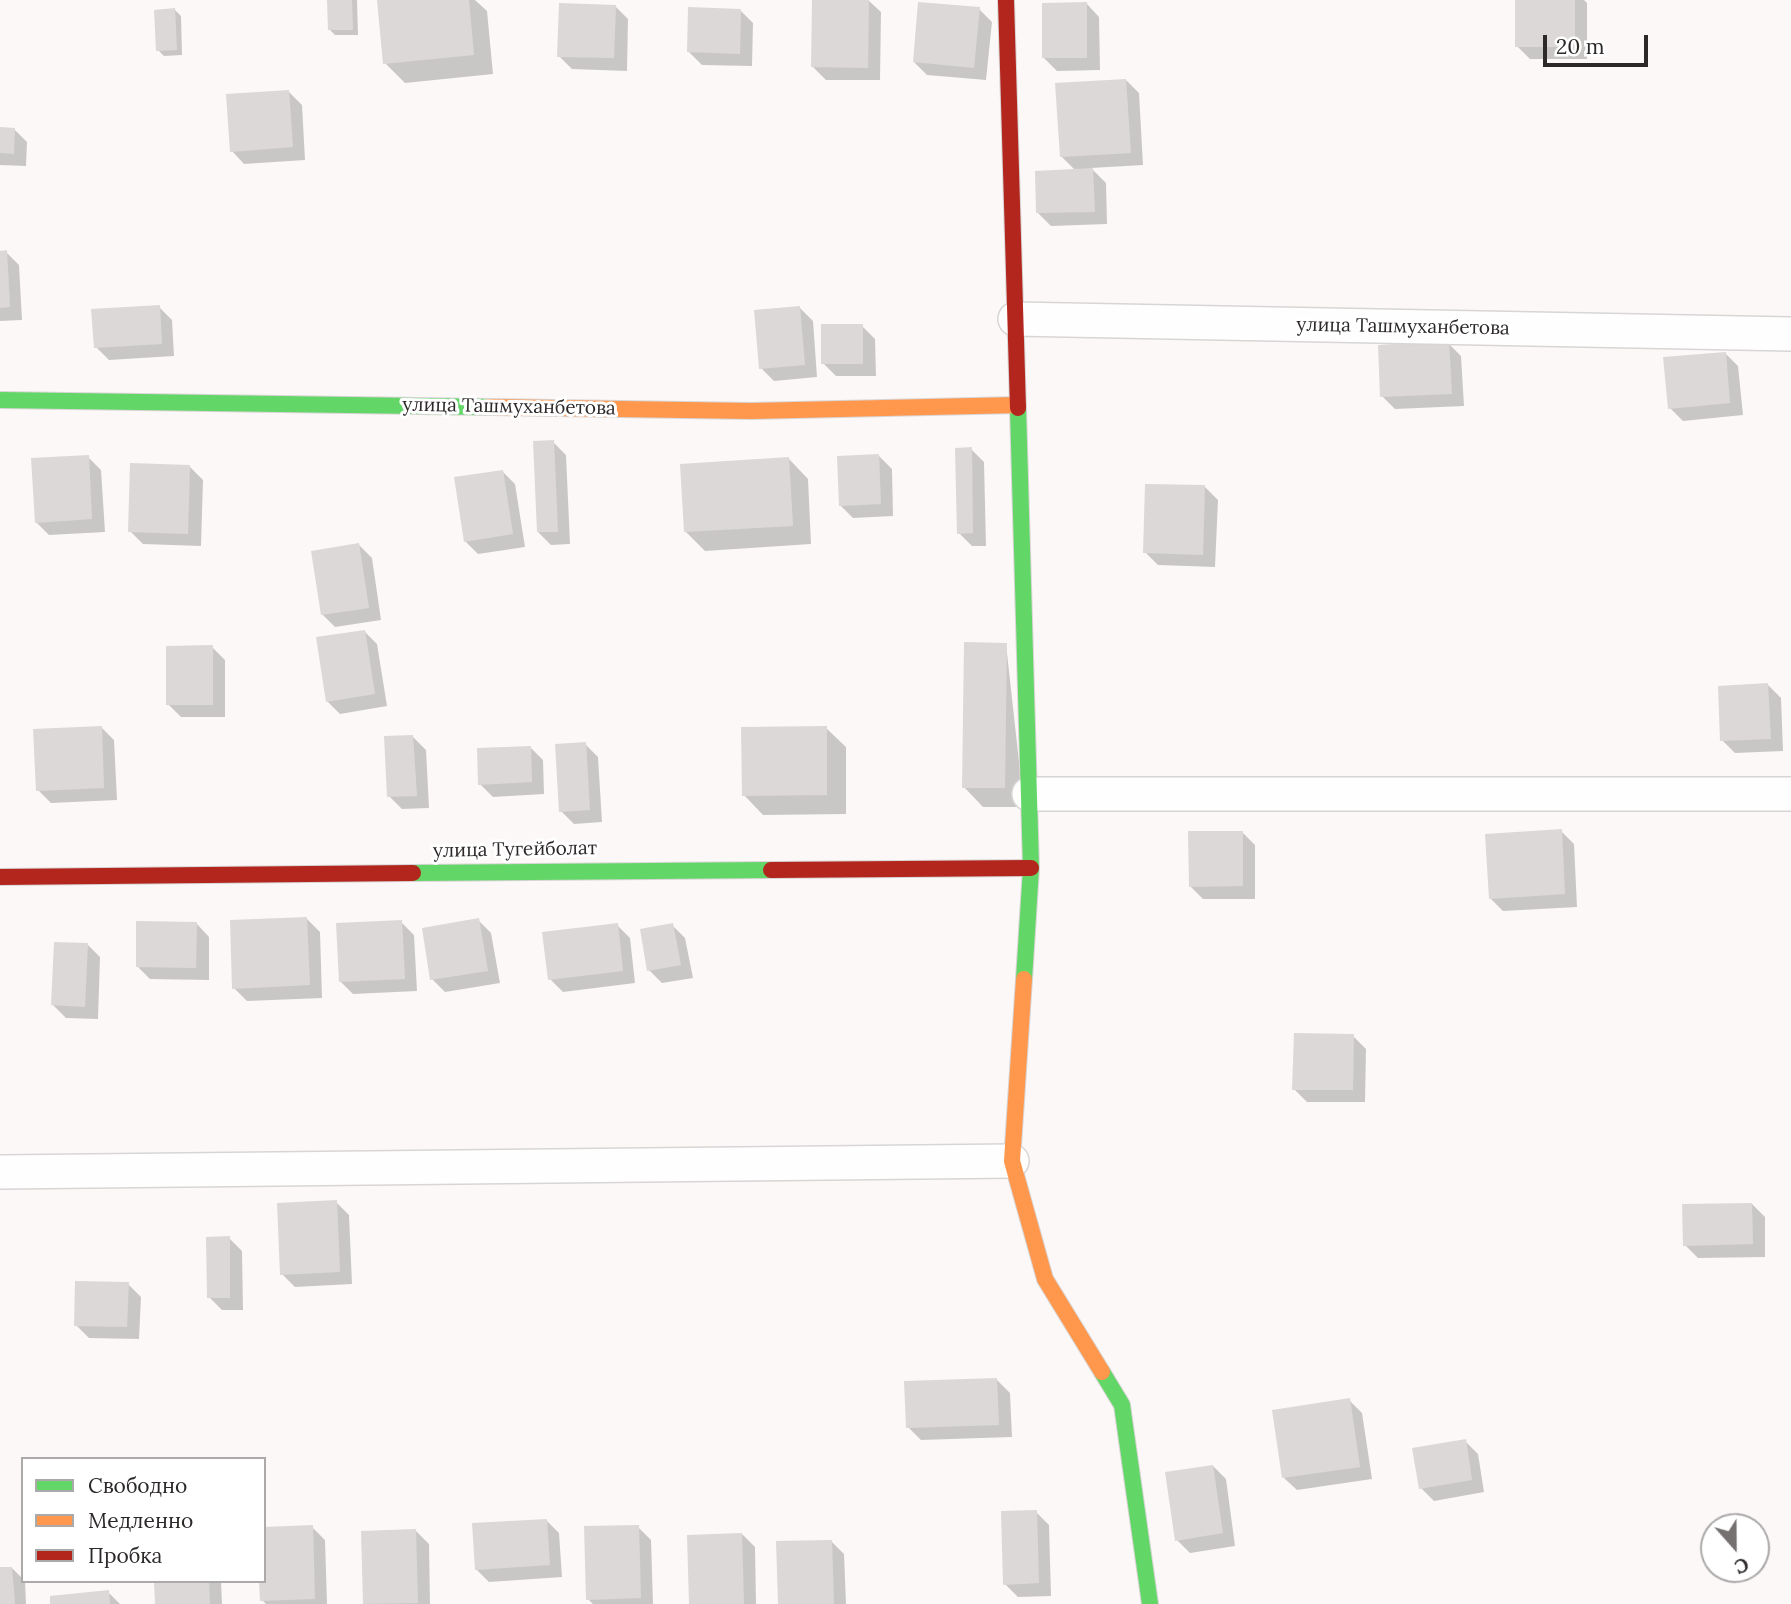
<!DOCTYPE html>
<meta charset="utf-8">
<style>
body{margin:0}
#map{position:relative;width:1791px;height:1604px;overflow:hidden;background:#fcf8f8;font-family:Lora,serif}
canvas{display:block}
.legend{position:absolute;left:21px;top:1457px;width:245px;height:126px;box-sizing:border-box;background:#fff;border:2px solid #aba9a9;margin:0;padding:9px 12px;list-style:none;font-size:21px;color:#2d2929}
.legend li{display:flex;align-items:center;gap:14px;height:35px}
.legend b{width:35px;border:2px solid #aba9a9}
.north{position:absolute;left:1700px;top:1513px;width:70px;height:70px;box-sizing:border-box;background:#fff;border:2px solid #aba9a9;border-radius:50%;rotate:159deg;font-size:19px;font-weight:700;line-height:28px;text-align:center;color:#2d2929}
.north::after{content:'';display:block;margin:auto;width:24px;height:32px;background:#757171;clip-path:polygon(50% 0,100% 100%,50% 72%,0 100%)}
.scale{position:absolute;left:1543px;top:35px;width:105px;height:32px;box-sizing:border-box;border:4px solid #2d2929;border-top:0;padding-left:9px;font-size:21px;line-height:24px;white-space:nowrap;color:#2d2929;-webkit-text-stroke:5px #fff;paint-order:stroke}
</style>
<div id="map">
<canvas width="1791" height="1604"></canvas>
<ul class="legend">
<li><b style="height:9px;background:#63d668"></b>Свободно</li>
<li><b style="height:9px;background:#ff974d"></b>Медленно</li>
<li><b style="height:9px;background:#b3261e"></b>Пробка</li>
</ul>
<div class="north">С</div>
<div class="scale">20 m</div>
</div>
<script>
const context = document.querySelector('canvas').getContext('2d');
context.lineJoin = 'round';
function paint(path, color) { context.fillStyle = color; context.fill(path, 'evenodd'); }
const toPath = rows => new Path2D(rows.map(r => 'M' + r).join(''));
function strokePath(path, color, width, dash) { context.strokeStyle = color; context.lineWidth = width; context.lineCap = dash ? 'butt' : 'round'; context.setLineDash(dash || []); context.stroke(path); }
function write(font, color, halo, rows, align = 'center') {
  context.font = font + ' Lora,serif'; context.lineWidth = 6; context.setLineDash([]); context.textBaseline = 'middle'; context.strokeStyle = halo; context.fillStyle = color; for (const [text, x, y, turn = 0] of rows) {
    context.save(); context.translate(x, y); context.rotate((+turn || 0) * Math.PI / 180); context.textAlign = isNaN(turn) ? turn : align; if (halo) context.strokeText(text, 0, 0); context.fillText(text, 0, 0); context.restore();
  }
}
paint(toPath([
 [329,0,357,0,358,35,335,35,329,29],
 [387,0,475,0,487,11,493,74,405,83,385,63],
 [814,0,868,0,881,12,880,80,826,80,813,67],
 [1517,0,1584,0,1587,3,1587,59,1530,59,1517,46],
 [1087,4,1099,17,1100,70,1057,71,1044,58],
 [615,6,628,19,627,71,572,69,559,56],
 [979,9,992,22,986,80,927,75,914,62],
 [175,10,181,16,182,55,164,56,158,50],
 [740,10,753,23,752,66,702,65,689,52],
 [1126,80,1139,93,1143,165,1091,168,1106,183,1107,224,1051,226,1038,213,1076,171,1062,157],
 [289,92,302,105,305,160,244,164,232,151],
 [0,129,14,129,27,142,26,166,0,165],
 [6,252,19,265,22,320,0,321,0,253],
 [159,307,172,320,174,356,109,360,96,347],
 [800,308,813,321,817,377,774,381,761,368],
 [862,326,875,339,876,376,836,376,823,363],
 [1448,343,1461,356,1464,406,1395,409,1382,396],
 [1725,353,1738,366,1743,415,1683,421,1670,408],
 [553,442,566,455,570,544,551,545,538,532],
 [971,449,984,462,986,546,972,546,959,533],
 [879,456,892,469,893,516,853,518,840,505],
 [88,457,101,470,105,532,49,535,36,522],
 [789,459,808,479,811,544,705,551,685,531],
 [190,467,203,480,201,546,143,544,130,531],
 [502,471,515,484,525,547,478,554,465,541],
 [1205,487,1218,500,1215,567,1158,565,1145,552],
 [359,545,372,558,381,620,335,627,322,614],
 [364,631,377,644,387,706,340,714,327,701],
 [1006,644,1024,807,983,807,964,787],
 [212,647,225,660,225,717,181,717,168,704],
 [1768,685,1781,698,1783,751,1735,753,1722,740],
 [101,727,114,740,117,800,51,803,38,790],
 [826,728,846,747,846,814,763,815,744,795],
 [413,737,426,750,429,808,402,809,389,796],
 [585,744,598,757,602,822,574,824,561,811],
 [530,747,543,760,544,794,493,797,480,784],
 [1561,831,1574,844,1577,907,1503,911,1490,898],
 [1242,832,1255,845,1255,899,1203,899,1190,886],
 [307,919,320,932,322,998,247,1001,234,988],
 [478,920,491,933,500,983,445,992,432,979],
 [401,922,414,935,417,991,353,994,340,981],
 [197,924,209,937,209,980,150,979,137,966],
 [617,925,630,938,635,983,563,992,550,979],
 [672,925,685,938,693,978,662,983,649,970],
 [87,944,100,957,98,1019,66,1018,53,1005],
 [1353,1036,1366,1049,1365,1102,1307,1102,1294,1089],
 [336,1202,349,1215,352,1284,295,1287,282,1274],
 [1752,1204,1765,1217,1765,1257,1698,1258,1685,1245],
 [229,1238,242,1251,243,1310,222,1310,209,1297],
 [128,1284,141,1297,139,1339,89,1338,76,1325],
 [997,1380,1010,1393,1012,1437,921,1440,908,1427],
 [1349,1400,1362,1413,1372,1479,1297,1490,1284,1478],
 [1465,1441,1478,1454,1484,1492,1434,1501,1421,1488],
 [1213,1466,1226,1479,1235,1546,1190,1553,1177,1540],
 [1036,1512,1049,1525,1051,1596,1018,1597,1005,1584],
 [546,1520,559,1533,562,1577,489,1582,476,1569],
 [312,1527,325,1540,327,1604,266,1604,262,1600,264,1581],
 [638,1527,651,1540,653,1604,593,1604,588,1599],
 [416,1531,429,1544,430,1604,365,1604,363,1533],
 [742,1534,755,1547,756,1604,691,1604],
 [831,1541,844,1554,846,1604,780,1604],
 [12,1568,25,1581,26,1604,0,1604,0,1569],
 [156,1581,221,1581,222,1604,157,1604],
 [108,1592,120,1604,52,1604]
]), '#0003');
paint(toPath([
 [327,0,352,0,353,30,328,30],
 [377,0,469,0,474,55,383,64],
 [812,0,869,0,868,68,811,67],
 [1515,0,1575,0,1575,47,1515,47],
 [918,2,980,7,974,68,913,62],
 [1087,2,1087,58,1042,58,1042,3],
 [559,3,616,5,614,58,557,57],
 [688,7,741,9,740,54,687,52],
 [175,8,177,50,156,51,154,10],
 [1126,79,1131,153,1060,157,1055,83],
 [289,90,293,147,230,152,226,94],
 [0,127,15,128,14,154,0,153],
 [1093,168,1095,212,1036,213,1035,171],
 [7,250,10,307,0,308,0,251],
 [160,305,162,344,94,348,91,309],
 [800,306,805,365,759,369,754,310],
 [821,324,863,324,863,364,821,364],
 [1449,341,1452,394,1380,397,1378,345],
 [1726,352,1730,403,1668,409,1663,357],
 [554,440,558,532,537,532,533,441],
 [972,447,973,533,957,534,955,448],
 [879,454,881,504,839,506,837,456],
 [89,455,92,519,35,523,31,458],
 [789,457,793,526,684,532,680,464],
 [130,463,190,465,188,534,128,532],
 [503,470,513,534,464,542,454,477],
 [1145,484,1205,485,1203,555,1143,553],
 [359,543,369,608,321,615,311,551],
 [365,630,375,694,326,702,316,637],
 [964,642,1007,643,1005,788,962,788],
 [213,645,213,705,166,705,166,646],
 [1768,683,1771,739,1720,741,1718,686],
 [102,726,104,788,36,791,33,729],
 [827,726,827,795,742,796,741,727],
 [413,735,417,796,387,797,384,736],
 [586,742,590,810,559,812,555,744],
 [531,746,532,782,478,785,477,748],
 [1562,829,1565,894,1489,899,1485,834],
 [1188,831,1243,831,1243,886,1189,887],
 [307,917,310,985,232,989,230,920],
 [479,918,488,971,430,980,422,928],
 [402,920,405,979,339,982,336,923],
 [136,921,197,922,196,968,136,967],
 [618,923,623,971,548,980,542,932],
 [673,923,681,965,647,971,640,929],
 [54,942,88,943,85,1007,51,1005],
 [1294,1033,1354,1034,1353,1090,1292,1090],
 [337,1200,340,1272,280,1275,277,1203],
 [1752,1203,1753,1244,1683,1246,1682,1204],
 [230,1236,230,1298,207,1298,206,1237],
 [75,1281,129,1282,127,1327,74,1326],
 [997,1378,999,1425,906,1428,904,1381],
 [1350,1398,1360,1467,1282,1478,1272,1410],
 [1466,1439,1472,1480,1419,1489,1412,1448],
 [1213,1465,1223,1533,1175,1541,1165,1472],
 [1037,1510,1039,1583,1003,1585,1001,1511],
 [547,1519,550,1565,475,1570,472,1523],
 [313,1525,315,1599,260,1601,259,1581,264,1581,264,1527],
 [639,1525,641,1598,586,1600,584,1526],
 [416,1529,418,1603,363,1604,361,1531],
 [742,1533,744,1604,689,1604,687,1535],
 [832,1540,834,1604,778,1604,776,1541],
 [0,1567,12,1567,15,1604,0,1604],
 [154,1581,209,1581,210,1604,155,1604],
 [109,1590,110,1604,50,1604,50,1596]
]), '#dbd8d7');
const street = toPath([
 [1015,319,1791,334],
 [1029,794,1791,794],
 [0,1172,1012,1161]
]);
const fast = toPath([
 [0,400,489,407],
 [1018,408,1031,868,1024,979],
 [413,873,771,870],
 [1102,1372,1122,1405,1150,1604]
]);
const slow = toPath([
 [489,407,751,411,1018,405],
 [1024,979,1012,1161,1045,1279,1102,1372]
]);
const jam = toPath([
 [1006,0,1018,408],
 [771,870,1031,868],
 [0,877,413,873]
]);
strokePath(street, '#d8d5d5', 36);
strokePath(fast, '#d8d5d5', 18);
strokePath(slow, '#d8d5d5', 18);
strokePath(jam, '#d8d5d5', 18);
strokePath(street, '#fffefe', 33);
strokePath(fast, '#63d668', 16);
strokePath(slow, '#ff974d', 16);
strokePath(jam, '#b3261e', 16);
write('19px', '#2d2929', '#fff', [
 ["улица Ташмуханбетова",1403,327,1],
 ["улица Ташмуханбетова",509,407,1],
 ["улица Тугейболат",515,850,-1]
]);
</script>
